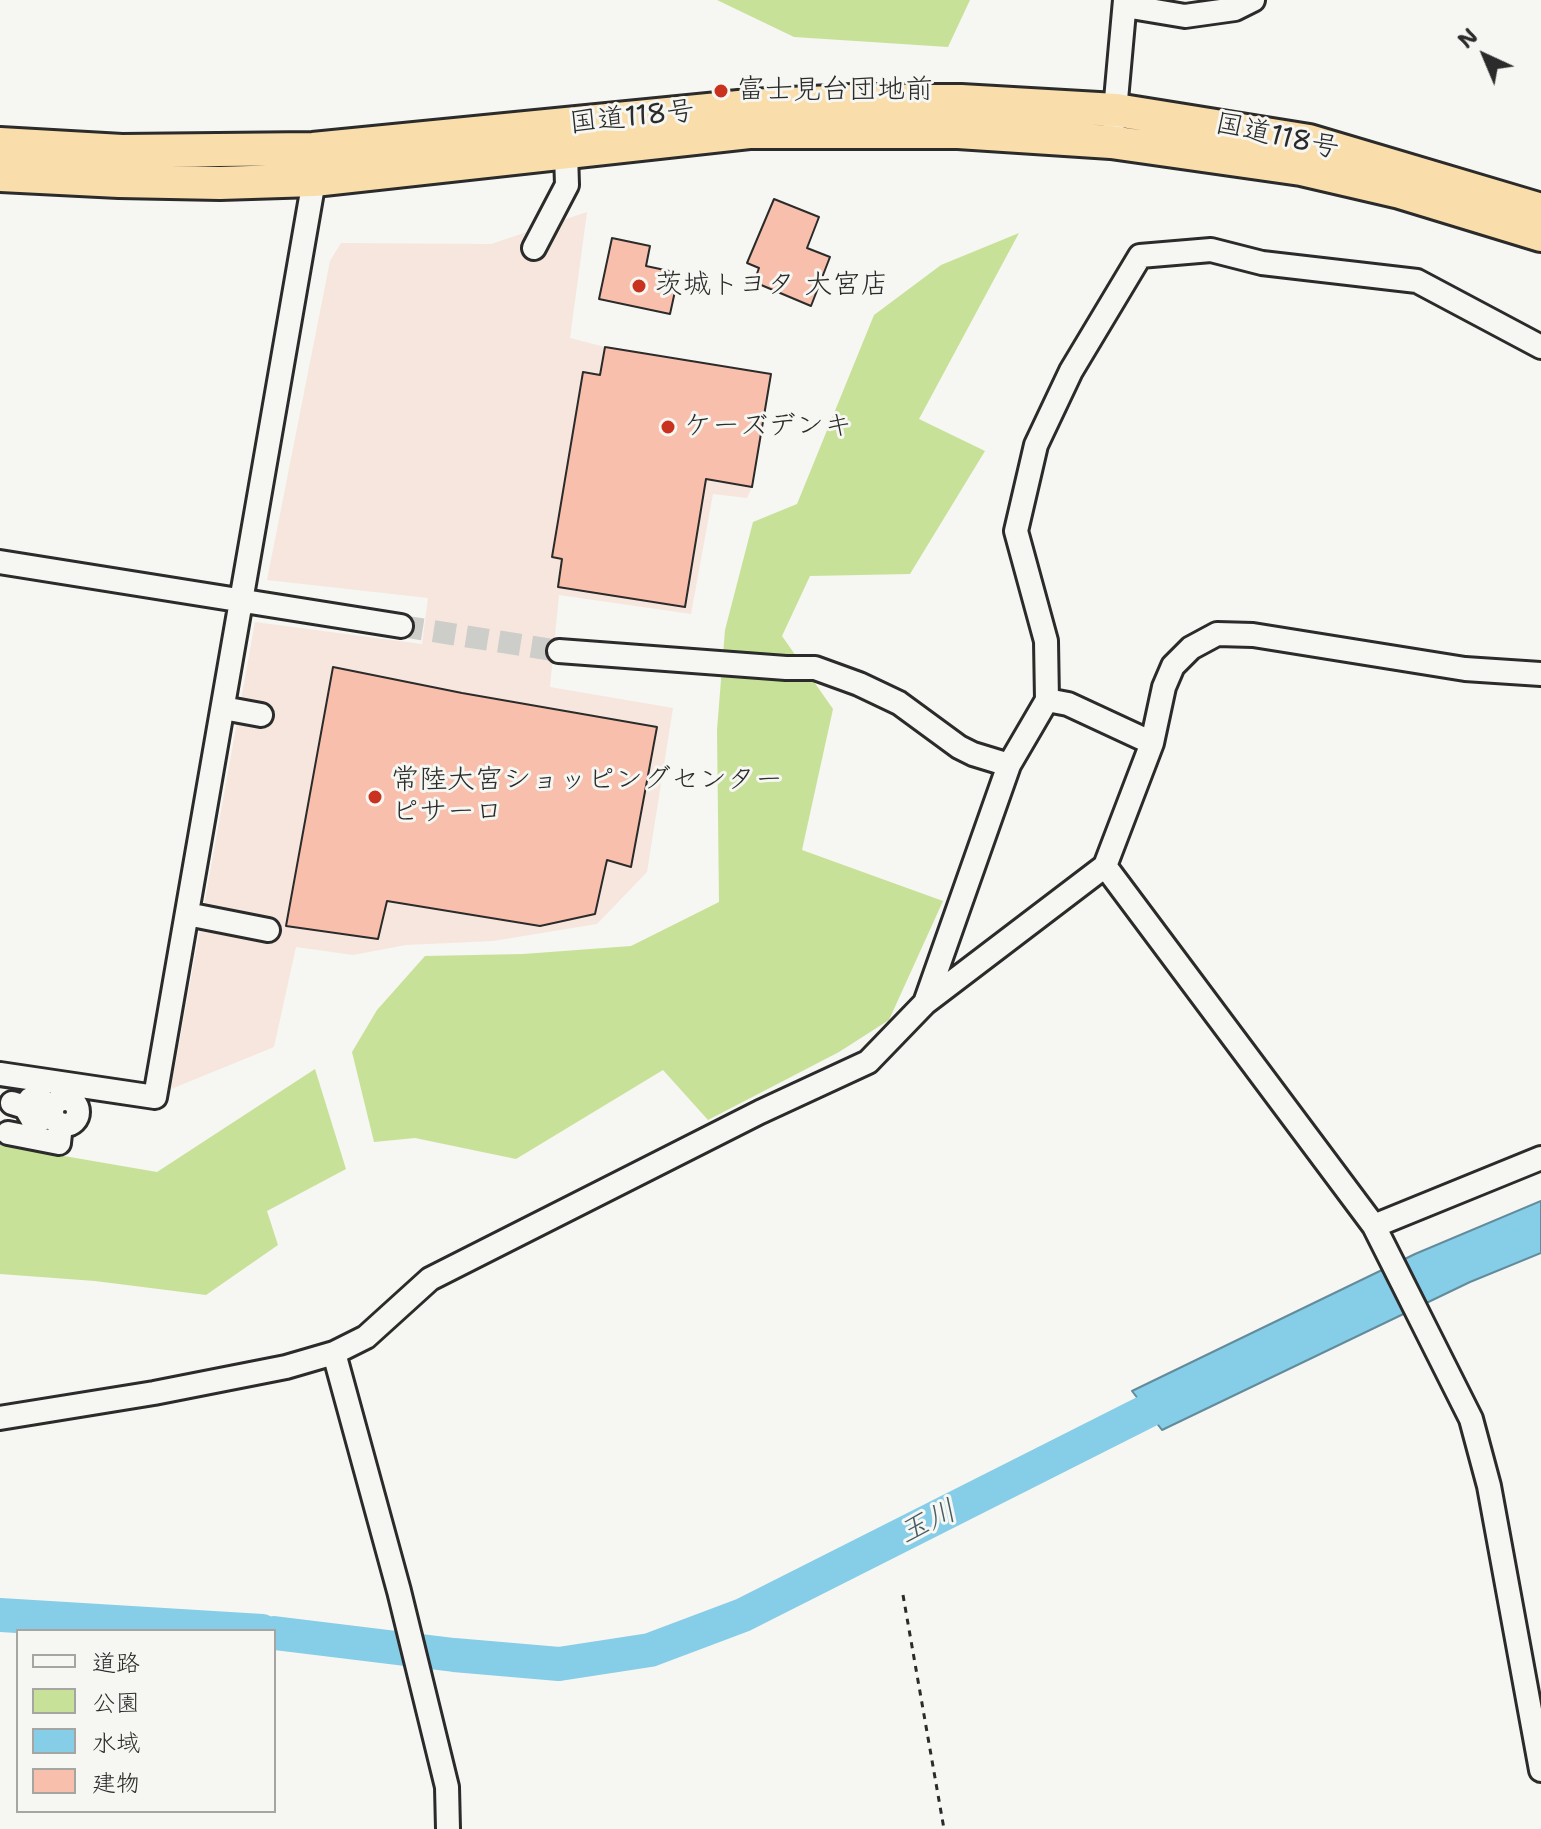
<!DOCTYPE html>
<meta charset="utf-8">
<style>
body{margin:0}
#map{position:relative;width:1541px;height:1829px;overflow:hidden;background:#f6f6f2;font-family:"Shantell Sans","Klee One",sans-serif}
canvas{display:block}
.legend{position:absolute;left:16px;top:1629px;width:260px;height:184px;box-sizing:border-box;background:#f6f6f2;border:2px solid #a5a5a2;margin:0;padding:10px 14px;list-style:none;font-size:24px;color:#2b2b2b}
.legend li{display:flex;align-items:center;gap:16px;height:40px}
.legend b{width:40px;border:2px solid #a5a5a2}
.north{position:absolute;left:1445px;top:16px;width:80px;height:80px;-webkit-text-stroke:6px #f6f6f2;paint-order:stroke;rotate:316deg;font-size:22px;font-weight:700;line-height:32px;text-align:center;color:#2b2b2b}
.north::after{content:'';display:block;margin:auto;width:28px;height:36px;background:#2b2b2b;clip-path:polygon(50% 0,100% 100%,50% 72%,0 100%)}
</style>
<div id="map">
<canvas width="1541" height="1829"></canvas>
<ul class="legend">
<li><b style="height:10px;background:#f6f6f2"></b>道路</li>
<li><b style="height:22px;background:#c7e298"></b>公園</li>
<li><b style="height:22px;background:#86cde8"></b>水域</li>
<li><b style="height:22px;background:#f8c0ac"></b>建物</li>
</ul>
<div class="north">N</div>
</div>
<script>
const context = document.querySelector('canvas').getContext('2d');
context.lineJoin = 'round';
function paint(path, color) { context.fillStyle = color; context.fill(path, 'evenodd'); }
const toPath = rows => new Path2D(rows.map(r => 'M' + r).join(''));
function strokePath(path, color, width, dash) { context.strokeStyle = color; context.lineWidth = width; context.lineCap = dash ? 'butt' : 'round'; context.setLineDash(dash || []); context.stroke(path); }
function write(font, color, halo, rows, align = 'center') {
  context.font = font + ' "Shantell Sans","Klee One",sans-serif'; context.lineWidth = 6; context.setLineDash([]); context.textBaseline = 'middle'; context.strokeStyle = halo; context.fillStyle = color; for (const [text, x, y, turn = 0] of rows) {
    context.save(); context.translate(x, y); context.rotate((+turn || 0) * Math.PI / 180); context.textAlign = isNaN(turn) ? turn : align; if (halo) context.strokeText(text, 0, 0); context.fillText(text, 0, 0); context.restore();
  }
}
paint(toPath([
 [587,212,570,338,605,347,771,374,752,487,747,498,713,494,691,614,559,595,550,687,673,708,647,872,597,924,493,941,406,945,353,955,296,947,274,1047,171,1089,255,622,422,644,428,598,267,580,330,261,341,243,491,244]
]), '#f7e6dd');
paint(toPath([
 [717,0,970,0,948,47,794,37],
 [1019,233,919,419,985,451,910,574,810,576,782,636,833,709,802,850,943,901,889,1020,839,1052,708,1120,663,1070,516,1159,415,1138,374,1142,352,1052,377,1010,425,956,523,954,631,946,719,902,717,730,725,630,753,522,797,504,874,315,941,265],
 [315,1069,346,1169,267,1211,278,1245,206,1295,95,1281,0,1274,0,1145,157,1172]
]), '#c7e298');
const water = toPath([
 [1541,1201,1541,1253,1470,1282,1162,1430,1132,1391,1415,1254,1541,1201]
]);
paint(water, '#86cde8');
strokePath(water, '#628c9c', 2);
strokePath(toPath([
 [0,1615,262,1631],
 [274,1633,454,1655,559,1664,650,1650,743,1615,1187,1391]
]), '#86cde8', 34);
const building = toPath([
 [774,199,819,217,807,248,830,257,811,306,754,282,759,268,747,263,774,199],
 [612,238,650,246,646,266,679,273,670,314,599,299,612,238],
 [605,347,771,374,752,487,706,479,685,607,558,587,562,559,552,557,583,372,600,375,605,347],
 [333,667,462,693,657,727,631,867,607,860,595,914,540,926,387,901,378,939,286,926,333,667]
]);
paint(building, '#f8c0ac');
strokePath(building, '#2b2b2b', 2);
strokePath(toPath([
 [401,626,559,651]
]), '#cdcdca', 22, [22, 11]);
const minor = toPath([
 [1125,6,1185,16,1235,9,1253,0],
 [1114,122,1125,0],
 [534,248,567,185,566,153],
 [0,562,401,626],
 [559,651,786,668,815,668,859,684,899,703,959,747,973,754,1009,765],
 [1047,700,1046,641,1016,531,1036,445,1071,371,1140,256,1211,250,1262,263,1417,281,1541,347],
 [223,708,261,715],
 [1105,866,1374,1226,1471,1419,1489,1486,1541,1770],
 [187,914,268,930],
 [925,1003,1009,765,1047,700,1068,704,1152,743],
 [0,1074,155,1097,314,180,314,167],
 '52 1112a13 13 0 1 1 26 0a13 13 0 1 1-26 0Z',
 [12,1103,25,1107,30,1099,38,1096,47,1106,43,1119,32,1119,25,1107],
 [8,1133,59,1143,61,1124],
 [1374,1226,1541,1158],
 [334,1353,399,1591,447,1787,448,1829],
 [0,1418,154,1393,286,1367,334,1353,366,1337,430,1279,760,1112,868,1062,925,1003,1105,866,1152,743,1164,687,1173,666,1191,648,1217,634,1253,635,1465,669,1541,674]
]);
const highway = toPath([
 [0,144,122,151,313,149,749,106,852,101,961,101,1116,110,1309,141,1541,210],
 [0,175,119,181,220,183,314,180,749,132,958,132,1111,142,1301,169,1400,192,1541,235]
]);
strokePath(minor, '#2b2b2b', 28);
strokePath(highway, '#2b2b2b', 38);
strokePath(toPath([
 [903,1595,944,1829]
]), '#2b2b2b', 3, [6, 6]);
strokePath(minor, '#f6f6f2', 22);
strokePath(highway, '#f9deab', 32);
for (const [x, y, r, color] of [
 [721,91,8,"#c8321e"],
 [639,286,8,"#c8321e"],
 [668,427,8,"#c8321e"],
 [375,797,8,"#c8321e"]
]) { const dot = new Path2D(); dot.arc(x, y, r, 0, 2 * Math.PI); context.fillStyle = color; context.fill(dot); strokePath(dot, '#f6f6f2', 3); }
write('28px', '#2b2b2b', '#f6f6f2', [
 ["富士見台団地前",737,91],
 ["茨城トヨタ 大宮店",655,286],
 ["ケーズデンキ",684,427],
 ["常陸大宮ショッピングセンター",391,781],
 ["ピサーロ",391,813]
], 'left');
write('28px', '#2b2b2b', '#f6f6f2', [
 ["国道118号",632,118,-6],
 ["国道118号",1277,137,12]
]);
write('italic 30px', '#465c64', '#f6f6f2', [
 ["玉川",928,1523,-26]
]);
</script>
